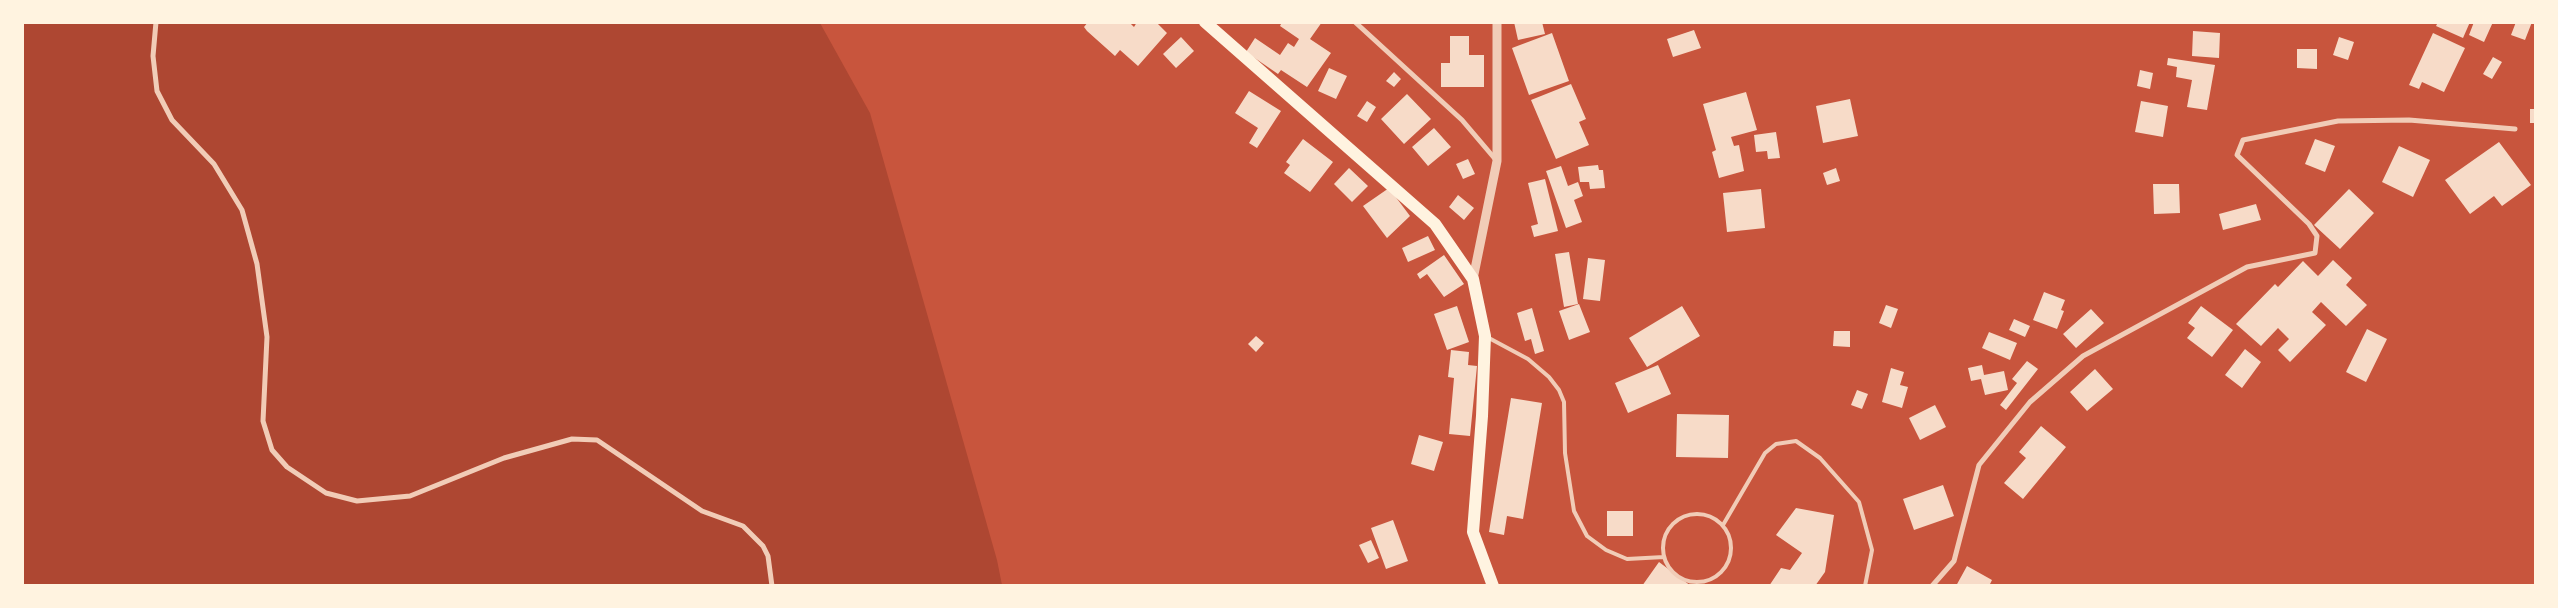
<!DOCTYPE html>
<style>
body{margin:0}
#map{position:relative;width:2558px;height:608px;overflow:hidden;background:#c8553d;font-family:Inter,sans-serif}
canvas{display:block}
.frame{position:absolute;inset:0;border:24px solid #fff3e0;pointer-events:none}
</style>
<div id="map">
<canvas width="2558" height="608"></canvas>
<div class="frame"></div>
</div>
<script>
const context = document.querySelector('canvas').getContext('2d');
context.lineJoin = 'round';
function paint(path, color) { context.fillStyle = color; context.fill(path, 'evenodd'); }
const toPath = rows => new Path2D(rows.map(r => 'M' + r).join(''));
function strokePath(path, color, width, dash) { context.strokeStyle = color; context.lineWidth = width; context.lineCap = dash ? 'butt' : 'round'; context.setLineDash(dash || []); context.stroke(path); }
paint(toPath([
 [22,23,820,23,870,113,997,560,1002,585,23,585]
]), '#ae4732');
paint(toPath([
 [1088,22,1129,22,1134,27,1137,22,1156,22,1167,33,1138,66,1120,50,1115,56,1087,31,1084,27],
 [1282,22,1322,22,1310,39,1331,53,1307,87,1281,70,1278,74,1246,52,1255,38,1280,55,1288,43,1294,47,1299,39,1280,26],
 [1514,22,1542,22,1545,34,1518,40],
 [2438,22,2470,22,2463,38,2436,26],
 [2474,22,2493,22,2484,42,2469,35],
 [2516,22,2532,22,2525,40,2511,35],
 [1694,30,1701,48,1673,57,1667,39],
 [2193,31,2220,33,2219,58,2192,56],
 [1552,33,1569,81,1529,95,1512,48],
 [2433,33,2465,48,2444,92,2422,82,2419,89,2409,85],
 [1450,36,1469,36,1469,55,1484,55,1484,87,1441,87,1441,63,1450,63],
 [1181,37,1194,51,1176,68,1163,54],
 [2339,37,2354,42,2348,60,2333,55],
 [2297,49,2317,49,2317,69,2297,68],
 [2493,57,2502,62,2492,79,2483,74],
 [2168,58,2215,65,2207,110,2187,107,2192,80,2176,77,2177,67,2167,65],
 [1329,68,1347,76,1336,99,1318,91],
 [2140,70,2153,73,2150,89,2137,86],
 [1394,72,1401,79,1394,87,1386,81],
 [1571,84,1586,119,1579,122,1589,145,1556,159,1531,100],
 [1249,91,1281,111,1257,148,1249,143,1258,128,1235,113],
 [1746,92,1757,130,1731,137,1734,146,1739,145,1744,171,1719,178,1712,152,1716,150,1703,104],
 [1407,94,1431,119,1404,144,1381,119],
 [1850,99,1858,136,1823,143,1816,106],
 [1367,101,1376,107,1367,122,1357,116],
 [2141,101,2168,106,2163,137,2135,132],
 [2530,109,2536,109,2536,123,2530,123],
 [1434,128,1451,147,1428,166,1412,147],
 [1776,132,1780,158,1768,159,1767,151,1756,152,1754,135],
 [1303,139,1333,162,1310,192,1284,173,1290,165,1286,162],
 [2315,139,2335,146,2325,172,2305,164],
 [2499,142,2531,185,2502,206,2494,196,2470,214,2445,180],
 [2399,146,2430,160,2413,197,2382,182],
 [1468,159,1475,174,1463,179,1456,164],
 [1598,165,1599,170,1603,170,1605,188,1590,189,1589,182,1580,182,1578,167],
 [1561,166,1568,186,1578,182,1583,196,1574,200,1582,222,1566,228,1546,171],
 [1349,168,1368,186,1352,202,1334,184],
 [1836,168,1840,181,1827,185,1823,173],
 [1545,179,1558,231,1534,237,1531,226,1538,224,1528,183],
 [2153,184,2179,184,2180,213,2154,214],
 [1389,188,1410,216,1387,238,1363,206],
 [1761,189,1765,228,1727,232,1723,193],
 [2349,189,2374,213,2340,249,2314,225],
 [1458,195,1474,208,1464,220,1449,207],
 [2256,204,2261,220,2223,230,2219,214],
 [1428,236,1435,250,1408,262,1402,248],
 [1569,252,1578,304,1564,307,1555,254],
 [1444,255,1464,284,1444,297,1427,274,1420,279,1417,274],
 [1588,258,1605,260,1600,301,1583,299],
 [2333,260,2352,278,2346,285,2367,305,2346,326,2321,302,2312,312,2326,325,2290,362,2278,350,2289,339,2278,328,2261,346,2236,324,2275,284,2278,287,2303,261,2318,276],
 [2044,292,2065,300,2061,310,2064,311,2057,329,2033,320],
 [1579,304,1590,332,1569,340,1559,311],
 [1886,305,1898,309,1891,328,1879,323],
 [1457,306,1469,342,1447,350,1434,314],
 [1682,306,1700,336,1647,367,1629,338],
 [2201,306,2233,330,2212,357,2187,338,2195,328,2188,323],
 [1532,308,1544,351,1535,354,1531,339,1525,341,1517,313],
 [2091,309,2104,323,2076,348,2063,334],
 [2014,319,2030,326,2025,337,2009,330],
 [2367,329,2387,339,2366,382,2346,372],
 [1834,331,1850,331,1850,347,1833,346],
 [1989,332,2017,343,2010,360,1982,348],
 [1256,336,1264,343,1256,352,1248,344],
 [2245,349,2261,362,2242,388,2225,375],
 [1451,350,1469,352,1468,365,1477,366,1470,436,1449,434,1454,378,1448,377],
 [2027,361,2038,369,2006,410,2000,405,2017,383,2012,379],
 [1658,365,1671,394,1628,413,1615,383],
 [1982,365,1984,375,2004,371,2008,390,1985,395,1981,379,1971,381,1968,368],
 [1891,368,1904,372,1900,385,1908,387,1902,408,1882,402],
 [2095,369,2113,389,2087,411,2070,392],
 [1857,390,1868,394,1862,409,1851,405],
 [1511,398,1542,403,1523,519,1507,516,1504,535,1489,532],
 [1935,405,1946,427,1920,440,1909,418],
 [1677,414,1729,415,1728,458,1676,457],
 [2041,426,2066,447,2023,499,2004,483,2026,458,2019,452],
 [1419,435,1443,442,1434,471,1411,464],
 [1943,485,1954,516,1914,530,1903,499],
 [1796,508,1834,515,1825,572,1815,586,1769,586,1781,568,1790,570,1802,553,1776,535],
 [1607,511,1633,511,1633,536,1607,536],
 [1393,520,1408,561,1386,569,1371,528],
 [1371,540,1379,558,1368,563,1359,545],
 [1659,562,1691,586,1642,586],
 [1967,566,1992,580,1989,586,1956,586]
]), '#f7dbc8');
strokePath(toPath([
 [1487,337,1528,359,1549,377,1559,390,1564,402,1565,453,1574,511,1587,536,1606,550,1627,559,1664,557],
 '1663 548a34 34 0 1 1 68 0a34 34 0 1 1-68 0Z',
 [1723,525,1765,453,1776,444,1796,441,1820,458,1859,502,1872,550,1865,586]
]), '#f1ccb7', 4);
strokePath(toPath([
 [156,22,153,56,157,91,172,120,214,164,242,210,257,264,267,337,263,421,272,450,287,467,326,493,357,501,410,496,504,458,572,439,597,440,702,511,743,526,763,546,768,556,772,586],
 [1355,22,1462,120,1496,160],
 [1932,586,1954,561,1979,465,2030,402,2083,356,2247,267,2315,253,2317,236,2309,224,2237,155,2243,140,2338,121,2409,120,2515,129]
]), '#f1ccb7', 5);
strokePath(toPath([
 [1473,279,1497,161,1497,22]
]), '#f1ccb7', 9);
strokePath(toPath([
 [1205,22,1435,224,1473,279,1485,336,1482,416,1473,532,1493,586]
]), '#fff3e0', 12);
</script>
